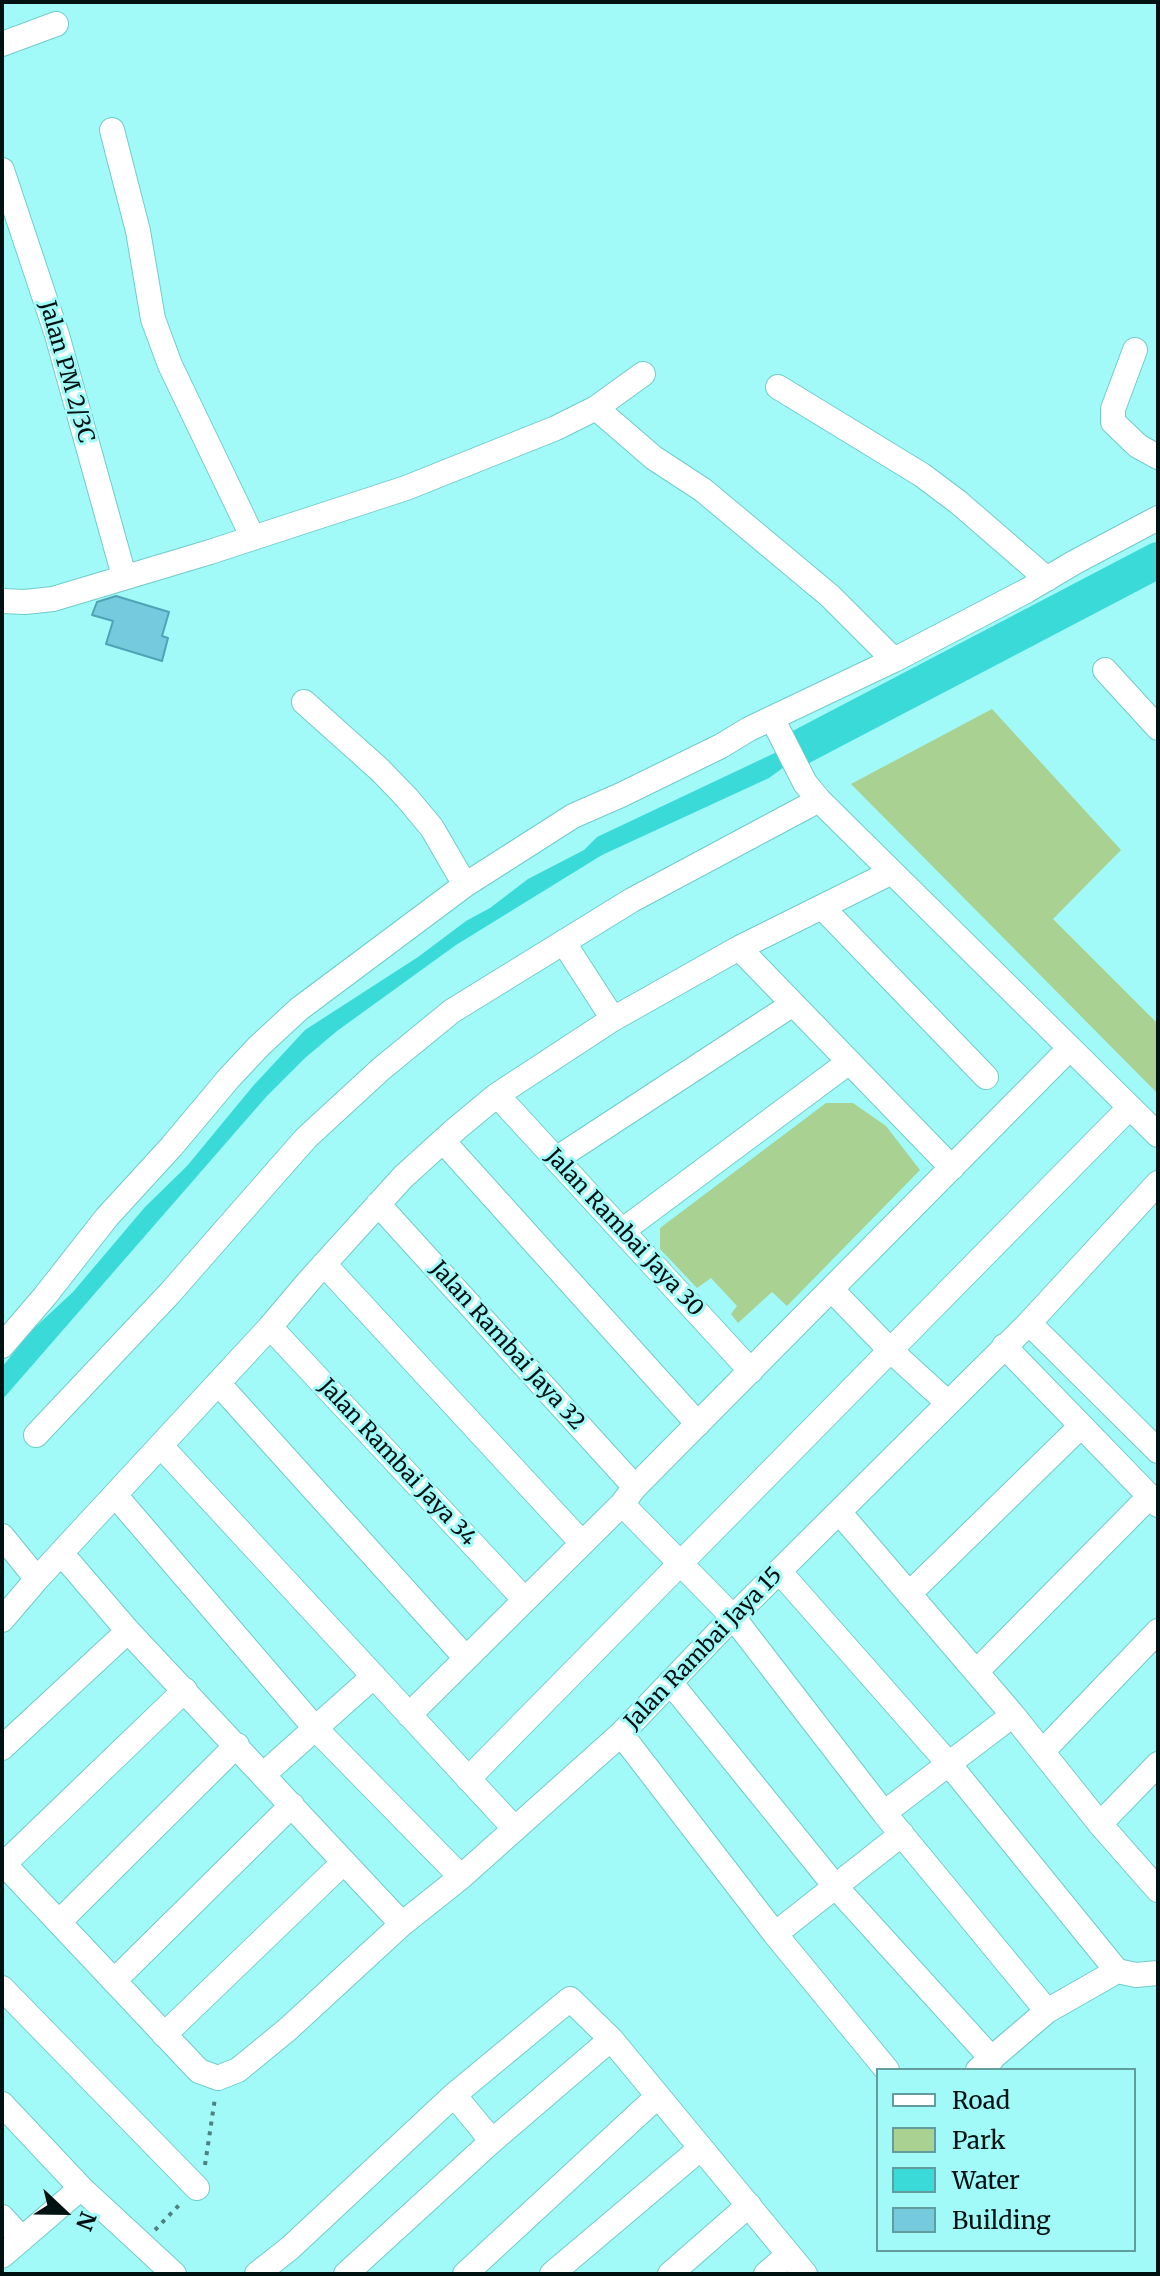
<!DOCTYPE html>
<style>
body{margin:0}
#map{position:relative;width:1160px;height:2276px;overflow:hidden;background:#a1faf8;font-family:Merriweather,serif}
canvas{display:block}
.frame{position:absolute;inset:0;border:4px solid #011;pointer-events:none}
.legend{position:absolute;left:876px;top:2068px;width:260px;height:184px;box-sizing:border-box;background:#a1faf8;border:2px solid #619d9c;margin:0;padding:10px 14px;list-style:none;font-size:24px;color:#011}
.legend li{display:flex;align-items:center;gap:16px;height:40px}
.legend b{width:40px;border:2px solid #619d9c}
.north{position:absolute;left:24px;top:2172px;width:80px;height:80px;-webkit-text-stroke:6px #a1faf8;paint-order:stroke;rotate:112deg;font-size:22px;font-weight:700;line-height:32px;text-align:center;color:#011}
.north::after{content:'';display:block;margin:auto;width:28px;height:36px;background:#011;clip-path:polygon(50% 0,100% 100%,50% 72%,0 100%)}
</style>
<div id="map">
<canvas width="1160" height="2276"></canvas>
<div class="frame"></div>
<ul class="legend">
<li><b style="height:10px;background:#fff"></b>Road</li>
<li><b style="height:22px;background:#a9d191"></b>Park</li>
<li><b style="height:22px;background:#3adad8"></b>Water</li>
<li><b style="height:22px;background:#76cadd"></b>Building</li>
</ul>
<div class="north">N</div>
</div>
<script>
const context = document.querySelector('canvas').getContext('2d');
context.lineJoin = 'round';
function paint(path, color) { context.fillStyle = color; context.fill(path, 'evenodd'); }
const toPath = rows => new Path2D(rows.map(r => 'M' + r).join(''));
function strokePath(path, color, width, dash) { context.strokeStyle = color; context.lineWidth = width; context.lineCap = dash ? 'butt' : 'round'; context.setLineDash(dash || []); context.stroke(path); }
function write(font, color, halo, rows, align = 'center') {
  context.font = font + ' Merriweather,serif'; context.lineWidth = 6; context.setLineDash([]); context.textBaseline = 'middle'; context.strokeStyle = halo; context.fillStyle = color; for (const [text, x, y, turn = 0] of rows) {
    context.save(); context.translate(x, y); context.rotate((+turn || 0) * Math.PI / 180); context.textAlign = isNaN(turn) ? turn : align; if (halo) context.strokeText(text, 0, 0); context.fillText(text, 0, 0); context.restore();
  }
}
paint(toPath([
 [992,709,1121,850,1053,919,1158,1024,1158,1094,851,784],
 [826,1103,853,1103,886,1126,920,1170,787,1306,772,1292,738,1323,731,1314,737,1306,711,1278,697,1288,660,1249,660,1228]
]), '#a9d191');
paint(toPath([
 [817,733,820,741,769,778,602,855,456,945,337,1031,305,1058,266,1097,2,1400,2,1367,32,1330,73,1292,145,1207,187,1166,253,1086,305,1030,418,957,466,921,490,908,528,879,584,850,597,837]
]), '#3adad8');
strokePath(toPath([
 [799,748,1158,560]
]), '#3adad8', 36);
const building = toPath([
 [116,596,169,612,162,636,168,638,162,661,106,644,113,621,92,615,97,602,116,596]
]);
paint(building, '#76cadd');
strokePath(building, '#4ea3b5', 2);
const minor = toPath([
 [2,44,56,24],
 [112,130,138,231,153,319,170,365,253,538],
 [2,170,57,335,124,576],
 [1135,350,1113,409,1113,422,1138,446,1158,457],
 [778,387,922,475,958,502,1047,579],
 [596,408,654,458,703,490,830,596,894,660],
 [2,601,25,602,53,599,210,552,406,488,556,428,596,408,643,374],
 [1105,670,1158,728],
 [304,702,380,770,407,798,432,828,465,885],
 [772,718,805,783,819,800,1158,1135],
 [822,907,986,1077],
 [564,943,613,1019],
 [739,948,952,1168],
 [497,1095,751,1371],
 [443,1141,698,1424],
 [556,1159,793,1004],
 [378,1204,635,1487],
 [622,1231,849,1062],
 [324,1264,582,1543],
 [832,1290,890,1350,948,1403],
 [1029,1323,1158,1451],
 [270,1327,524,1599],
 [2,1346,45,1296,107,1217,172,1146,229,1078,259,1046,299,1009,465,885,573,816,621,795,721,746,749,729,894,660,1026,591,1075,562,1158,518],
 [1004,1346,1158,1505],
 [218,1383,465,1657],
 [36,1435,170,1293,306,1138,381,1069,452,1011,632,900,819,800],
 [161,1446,515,1829],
 [115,1495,315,1728,461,1877],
 [622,1504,733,1617,884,1813,1047,2011],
 [839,1512,1013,1715,1100,1824,1158,1890],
 [2,1536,37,1579],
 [62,1554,128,1631,402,1924],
 [779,1571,949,1764,1117,1971],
 [909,1594,1081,1426],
 [2,1620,37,1579,270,1327,308,1282,403,1177,456,1129,497,1095,613,1019,739,948,892,872],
 [976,1672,1150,1496],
 [670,1682,835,1886,992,2059],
 [409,1715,622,1504,635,1487,1070,1048],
 [621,1734,775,1934,887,2070],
 [2,1748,128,1631],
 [1043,1751,1158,1631],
 [264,1774,374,1676],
 [468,1779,1130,1107],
 [884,1813,1013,1715],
 [1100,1824,1158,1764],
 [2,1862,199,2071,218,2078,238,2070,288,2029,402,1924,461,1877,621,1734,733,1617,1029,1323,1158,1183],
 [4,1864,185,1690],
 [59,1922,237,1745],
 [775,1934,902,1834],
 [114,1981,292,1805],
 [2,1988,197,2188],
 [164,2035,344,1862],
 [978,2070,1047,2011,1117,1971,1136,1975,1158,1973],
 [454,2095,492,2141],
 [2,2104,81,2188,174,2274],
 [2,2217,22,2239],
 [2,2256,81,2188],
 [257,2274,290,2248,454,2095,570,1999,611,2039,805,2274],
 [346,2274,492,2141,611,2039],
 [465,2274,658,2096],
 [552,2274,701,2148],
 [670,2274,749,2205],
 [766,2274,789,2254]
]);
strokePath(minor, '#72cbc9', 26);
strokePath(toPath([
 [205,2165,215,2098],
 [155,2230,182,2202]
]), '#4e8281', 4, [4, 6]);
strokePath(minor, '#fff', 24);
write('22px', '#011', '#a1faf8', [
 ["Jalan PM 2/3C",66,372,74],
 ["Jalan Rambai Jaya 30",624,1233,47],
 ["Jalan Rambai Jaya 32",507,1346,48],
 ["Jalan Rambai Jaya 34",397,1463,47],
 ["Jalan Rambai Jaya 15",704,1649,-46]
]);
</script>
